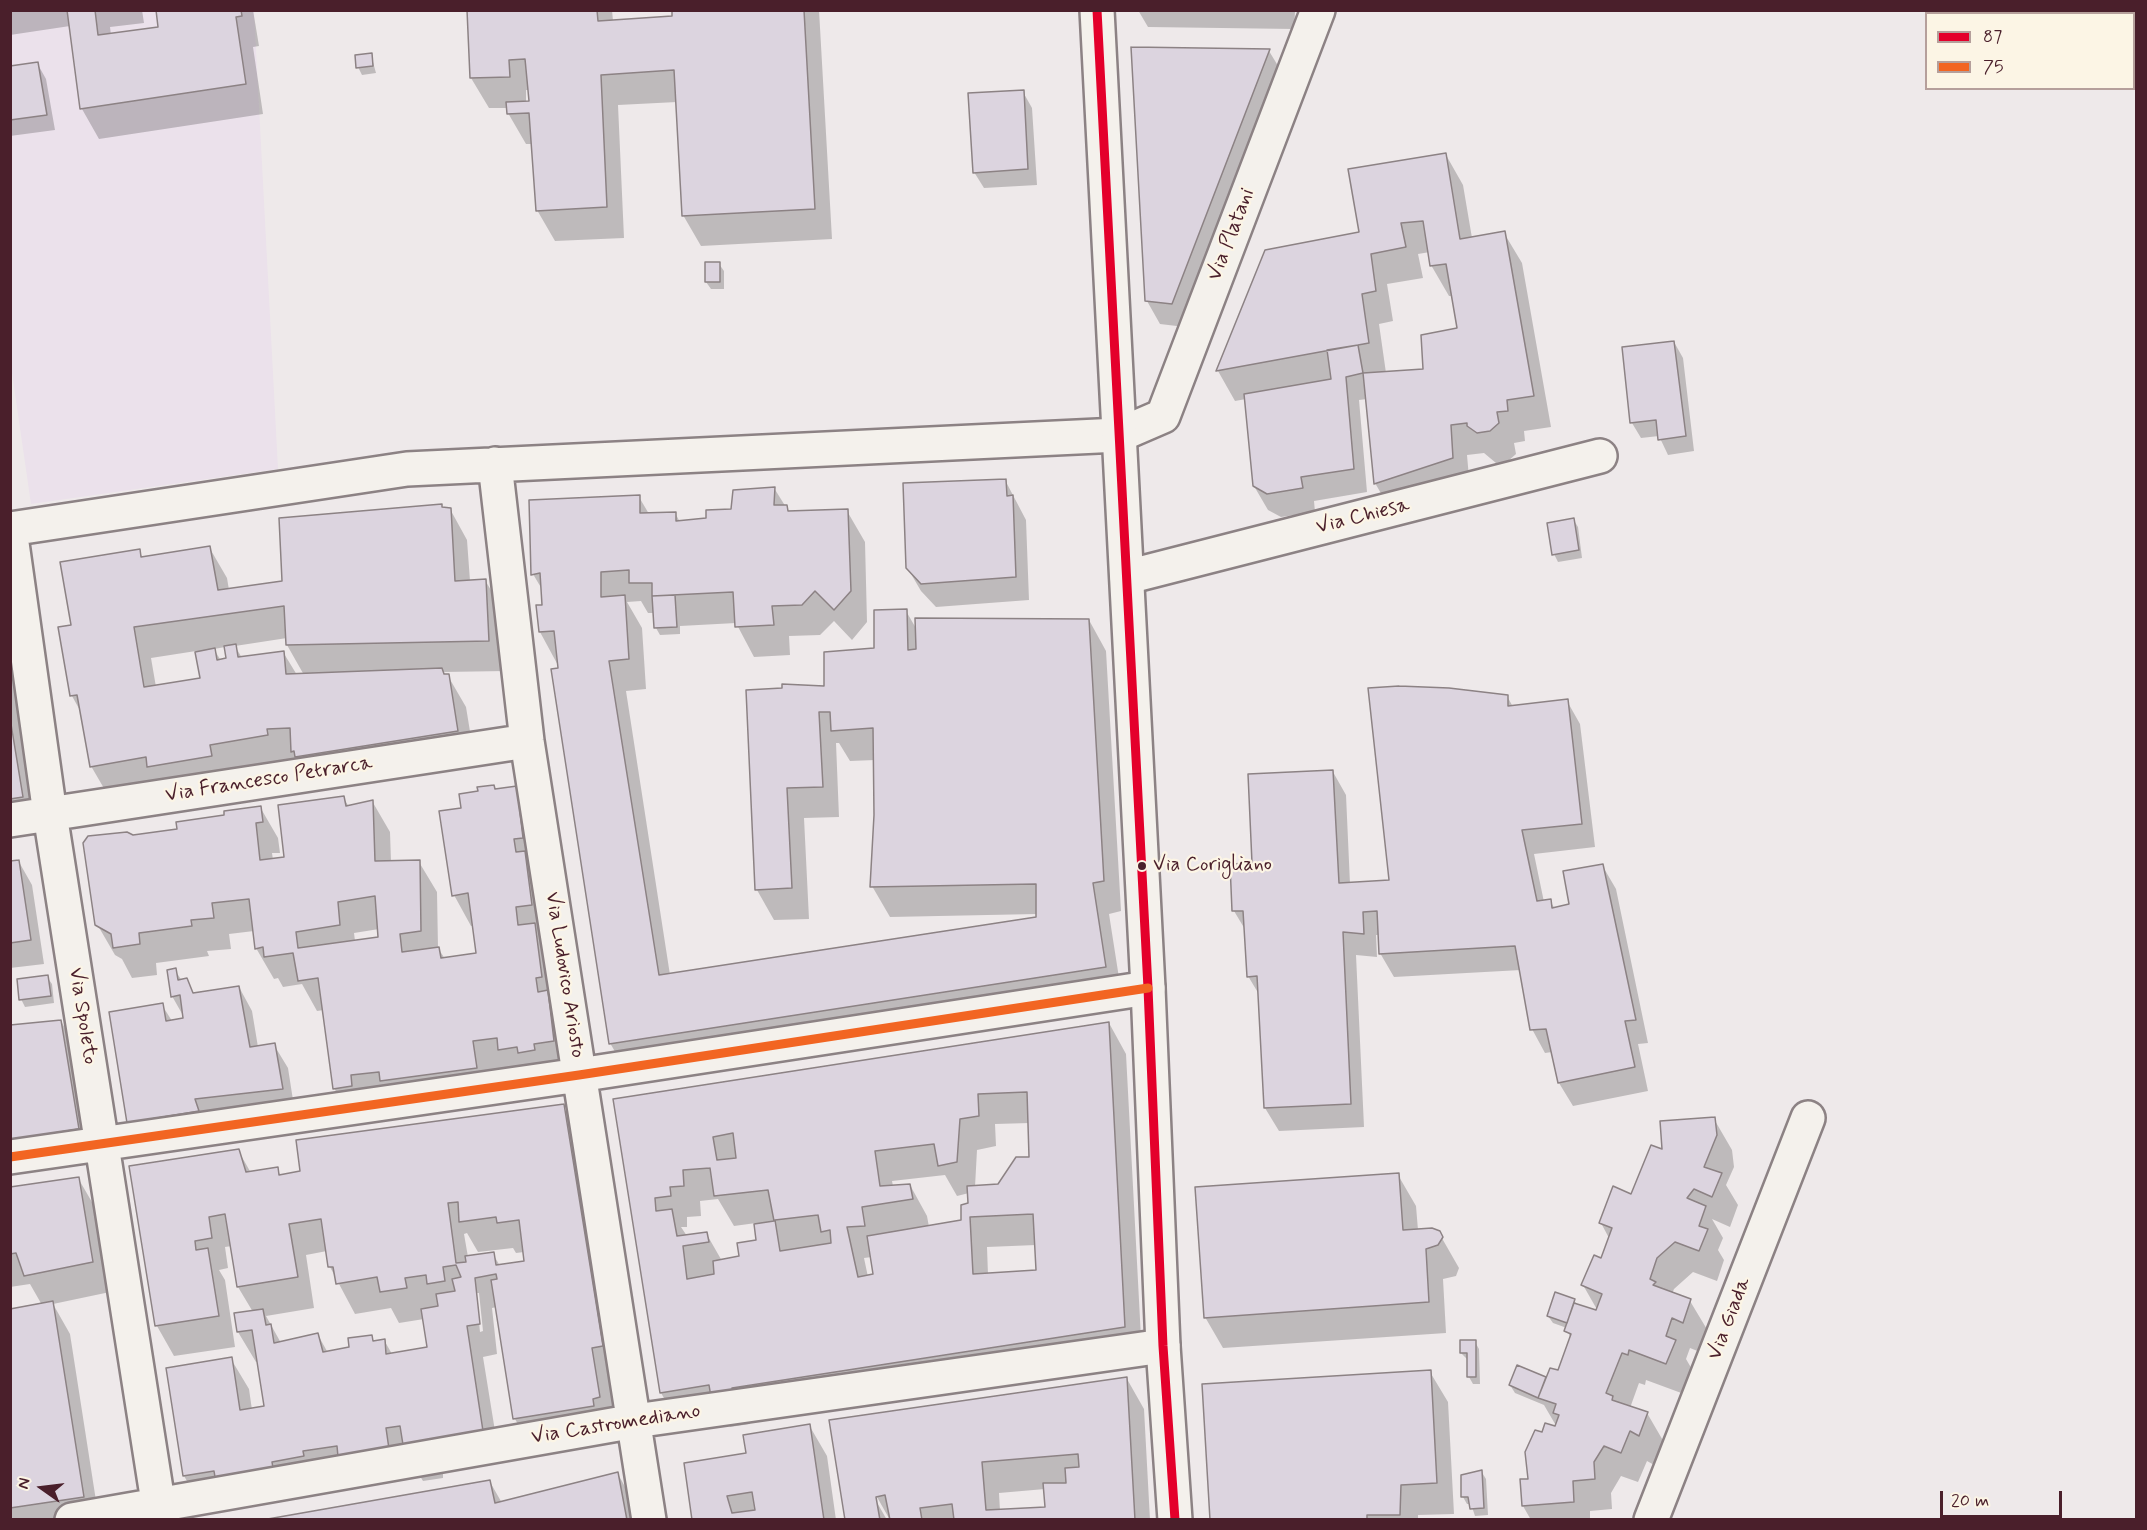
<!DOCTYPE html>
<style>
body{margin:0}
#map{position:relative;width:2147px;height:1530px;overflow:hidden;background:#eee9ea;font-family:Mynerve,sans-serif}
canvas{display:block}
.frame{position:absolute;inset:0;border:12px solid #4a1f2b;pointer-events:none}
.legend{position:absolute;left:1925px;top:12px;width:210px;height:78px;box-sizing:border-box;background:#fcf5e5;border:2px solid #b59f9b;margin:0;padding:8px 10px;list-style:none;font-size:18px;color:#4a1f2b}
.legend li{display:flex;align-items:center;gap:12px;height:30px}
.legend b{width:30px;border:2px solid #b59f9b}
.north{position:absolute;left:12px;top:1458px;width:60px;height:60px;-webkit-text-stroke:4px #fcf5e5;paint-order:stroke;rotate:284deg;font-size:16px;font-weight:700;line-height:24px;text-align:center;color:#4a1f2b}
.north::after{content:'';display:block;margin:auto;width:21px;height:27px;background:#4a1f2b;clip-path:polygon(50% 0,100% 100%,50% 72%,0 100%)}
.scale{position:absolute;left:1940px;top:1491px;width:122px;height:27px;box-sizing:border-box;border:3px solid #4a1f2b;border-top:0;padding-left:8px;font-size:18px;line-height:21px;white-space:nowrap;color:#4a1f2b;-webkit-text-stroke:4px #fcf5e5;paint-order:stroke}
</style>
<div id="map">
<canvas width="2147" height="1530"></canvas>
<div class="frame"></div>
<ul class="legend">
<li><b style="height:8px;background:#e4002b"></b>87</li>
<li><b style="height:8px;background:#f26522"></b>75</li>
</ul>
<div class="north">N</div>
<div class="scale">20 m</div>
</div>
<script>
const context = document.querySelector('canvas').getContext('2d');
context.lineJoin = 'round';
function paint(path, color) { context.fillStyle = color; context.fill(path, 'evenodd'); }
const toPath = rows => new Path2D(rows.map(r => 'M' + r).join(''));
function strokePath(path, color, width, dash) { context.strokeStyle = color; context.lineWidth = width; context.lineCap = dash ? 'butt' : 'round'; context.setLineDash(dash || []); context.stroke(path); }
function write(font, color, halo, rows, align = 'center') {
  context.font = font + ' Mynerve,sans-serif'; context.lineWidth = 4.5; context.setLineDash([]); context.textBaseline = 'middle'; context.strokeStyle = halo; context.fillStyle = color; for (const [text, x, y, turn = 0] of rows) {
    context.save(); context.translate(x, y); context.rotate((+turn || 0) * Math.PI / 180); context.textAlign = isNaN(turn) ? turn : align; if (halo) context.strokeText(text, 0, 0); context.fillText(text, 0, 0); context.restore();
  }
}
paint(toPath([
 [10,11,254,11,278,469,31,504,11,366]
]), '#ebe1eb');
paint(toPath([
 [10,10,142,10,144,23,110,27,111,35,160,28,158,10,253,10,259,46,253,47,263,114,99,139,82,109,70,26,10,35],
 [469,10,612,10,613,21,674,18,673,10,819,10,832,239,701,246,683,215,677,102,618,105,624,238,555,241,537,210,533,144,526,144,508,113,508,108,489,108,471,78],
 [526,90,529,90,530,102,526,103],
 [1138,10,1302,10,1295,12,1294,29,1148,27],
 [1269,51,1283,74,1185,327,1160,324,1147,301],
 [371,55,376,73,362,75,358,67],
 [37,63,46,79,55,130,10,136,10,67],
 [1023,92,1032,108,1037,185,984,188,974,172],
 [1446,155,1463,185,1472,238,1504,233,1522,263,1551,427,1524,431,1525,441,1514,443,1516,454,1507,462,1496,463,1484,453,1467,455,1470,489,1393,514,1375,483,1367,399,1359,400,1367,492,1314,501,1315,512,1281,517,1268,510,1254,486,1246,399,1235,401,1218,371],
 [1430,252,1431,265,1449,296,1453,296,1459,329,1425,370,1386,373,1379,324,1393,321,1387,284,1423,278,1418,254],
 [719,264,724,271,724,289,711,289,706,282],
 [1674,342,1683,358,1694,451,1668,455,1659,436,1641,438,1632,423],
 [1005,480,1026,520,1029,600,936,607,921,591,907,567],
 [774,488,789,512,847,511,865,542,867,622,852,640,834,621,820,635,789,636,790,655,754,657,736,623,680,626,680,634,660,635,656,628,655,613,648,613,641,601,627,602,642,628,646,689,626,691,670,975,1037,918,1037,914,890,917,872,886,876,815,875,760,850,761,839,743,836,743,839,817,804,818,809,919,774,920,757,890,748,691,826,687,876,650,906,611,917,630,1089,620,1106,651,1121,911,1109,914,1122,997,628,1074,610,1043,560,669,540,632,543,591,533,574,639,497,649,514,675,513,680,522,707,519,732,511],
 [441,505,443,509,450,509,467,540,470,581,485,580,503,611,506,671,443,672,448,676,466,707,475,762,310,782,296,759,283,759,285,765,109,797,91,766,82,714,72,696,73,626,139,551,143,558,209,547,227,578,229,590,284,582],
 [287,638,287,645,304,675,297,675,283,652,242,658,235,646],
 [225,647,228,660,221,661,214,649],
 [196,651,202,680,156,687,151,658],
 [1573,519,1578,527,1582,558,1558,562,1554,554],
 [10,643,39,827,10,832],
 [1507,696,1513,707,1567,701,1580,724,1595,847,1534,854,1544,902,1550,901,1555,909,1571,905,1602,865,1616,889,1648,1043,1638,1044,1648,1091,1573,1106,1559,1083,1552,1052,1545,1053,1532,1029,1521,970,1394,977,1380,953,1380,935,1376,935,1377,957,1356,955,1364,1127,1279,1131,1265,1108,1260,996,1248,976,1246,931,1234,911,1231,866,1254,864,1333,772,1346,795,1350,884,1391,882],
 [494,786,496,790,516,788,534,818,548,935,541,936,552,955,571,1072,352,1119,334,1088,324,1010,317,1011,302,984,283,987,278,978,274,979,256,948,254,931,229,934,231,949,207,951,209,956,156,963,157,975,132,978,122,959,115,955,97,924,133,837,178,831,260,807,278,838,280,853,272,853,273,860,286,858,343,797,349,807,372,801,390,832,391,862,419,862,437,892,438,948,445,959,478,955,474,926,471,926,454,895,463,810,479,793],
 [379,929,380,938,355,941,354,933],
 [19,862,32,885,44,964,10,968,10,863],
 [175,970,182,981,186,980,194,994,239,987,252,1011,258,1047,274,1045,288,1068,295,1113,142,1146,128,1122,162,1005,172,1021,185,1019,172,996],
 [47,977,52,984,54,1003,25,1007,21,999],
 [61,1021,78,1052,96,1160,10,1173,10,1027],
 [1109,1023,1126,1054,1142,1357,749,1418,750,1424,730,1427,723,1416,679,1423,661,1393,615,1100],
 [1030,1123,1031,1159,998,1186,975,1187,977,1150,996,1146,995,1124],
 [945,1175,957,1196,969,1193,970,1204,963,1221,929,1227,927,1216,910,1185,893,1186,892,1181],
 [718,1199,734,1226,756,1223,758,1242,740,1257,722,1261,706,1233,687,1236,681,1227,687,1227,687,1217,701,1216,700,1201],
 [1036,1245,1037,1272,988,1275,987,1247],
 [872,1257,875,1275,868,1277,864,1258],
 [563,1106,580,1136,620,1376,609,1378,616,1428,532,1449,515,1419,497,1307,492,1308,497,1354,483,1357,500,1462,443,1470,443,1478,423,1481,409,1458,402,1459,406,1480,358,1487,351,1476,202,1506,184,1476,167,1369,231,1359,249,1389,252,1410,266,1408,258,1362,256,1362,238,1332,253,1312,238,1287,232,1246,225,1247,228,1268,219,1270,225,1280,235,1347,174,1356,157,1326,131,1167,238,1150,251,1173,277,1169,281,1176],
 [467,1233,478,1252,513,1248,516,1253,524,1252,525,1262,500,1266,493,1254,468,1257,464,1234],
 [327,1251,330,1267,355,1314,391,1308,399,1323,424,1319,429,1348,392,1354,384,1340,374,1342,371,1336,351,1348,328,1353,318,1335,281,1343,266,1316,314,1308,306,1255],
 [476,1293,479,1293,483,1331,480,1332],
 [1714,1119,1732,1150,1734,1167,1726,1185,1738,1205,1730,1227,1712,1219,1723,1238,1718,1250,1724,1260,1717,1281,1693,1272,1674,1289,1672,1294,1690,1301,1708,1331,1700,1352,1690,1348,1686,1359,1693,1371,1684,1394,1646,1380,1645,1385,1639,1383,1630,1408,1647,1413,1665,1444,1656,1466,1647,1461,1638,1482,1621,1476,1611,1493,1612,1509,1590,1511,1590,1520,1531,1520,1523,1506,1543,1434,1558,1429,1544,1405,1515,1393,1510,1385,1545,1378,1547,1380,1558,1372,1571,1340,1567,1328,1553,1323,1548,1316,1574,1300,1577,1305,1599,1313,1583,1285,1602,1260,1609,1238,1601,1223,1632,1196,1664,1151],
 [1398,1175,1416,1206,1418,1230,1439,1233,1459,1268,1456,1276,1443,1279,1446,1333,1223,1348,1205,1317],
 [78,1178,96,1209,110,1292,53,1304,70,1334,99,1520,10,1520,10,1311,42,1305,30,1284,10,1287,10,1189],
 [1475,1342,1479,1349,1480,1384,1473,1384,1469,1377,1468,1360,1461,1353],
 [1430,1372,1448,1402,1454,1514,1418,1515,1418,1520,1211,1520],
 [1127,1379,1144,1409,1150,1520,890,1520,873,1490,871,1492,887,1520,847,1520,831,1422],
 [1045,1489,1046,1508,1000,1511,999,1493],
 [809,1425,827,1456,836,1520,694,1520,748,1455],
 [1481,1471,1486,1479,1488,1515,1475,1516,1471,1504,1467,1504,1463,1497],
 [618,1474,635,1505,638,1520,271,1520,490,1482,502,1503]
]), '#0003');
const building = toPath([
 [67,10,95,10,98,35,158,27,156,10,241,10,242,16,236,17,246,84,80,109,67,10],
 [467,10,597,10,598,21,672,16,672,10,804,10,815,209,682,216,674,70,601,75,607,207,536,211,529,113,507,114,506,102,529,101,525,59,509,60,510,77,470,78,467,10],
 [1131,47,1270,49,1172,304,1145,301,1131,47],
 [372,53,373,66,356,68,355,55,372,53],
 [38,62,47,115,10,120,10,66,38,62],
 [1024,90,1028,169,973,173,968,93,1024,90],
 [1446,153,1460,239,1505,231,1534,396,1507,400,1508,411,1497,412,1499,423,1490,431,1477,433,1467,426,1467,423,1451,425,1453,458,1374,484,1363,373,1423,369,1421,335,1457,328,1446,264,1430,266,1423,221,1401,223,1406,247,1371,254,1376,291,1362,294,1369,343,1216,371,1265,250,1359,232,1348,169,1446,153],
 [705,262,720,262,720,282,705,282,705,262],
 [1674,341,1686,436,1658,440,1656,420,1630,423,1622,347,1674,341],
 [1358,345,1363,373,1346,377,1354,469,1301,477,1303,488,1267,494,1253,486,1244,394,1331,379,1327,350,1358,345],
 [1006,479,1007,496,1013,495,1016,577,921,584,906,568,903,483,1006,479],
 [775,487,774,505,787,505,788,511,848,509,851,591,834,610,815,591,802,605,772,606,774,625,735,627,733,592,652,596,652,583,629,583,629,570,601,572,601,597,625,595,629,659,609,661,659,975,1036,917,1036,884,870,887,874,815,873,728,831,731,830,712,819,712,823,787,787,788,792,888,755,890,746,690,782,688,782,684,824,686,824,652,874,648,874,610,907,609,908,650,916,649,915,618,1089,619,1104,881,1093,883,1106,967,609,1044,551,669,558,668,554,631,539,632,536,605,542,605,540,573,531,575,529,500,640,495,640,513,676,512,676,521,706,518,706,510,731,509,733,490,775,487],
 [442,504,442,507,451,508,455,581,486,579,489,641,286,645,284,606,134,627,144,687,200,678,195,652,215,648,217,660,226,658,224,646,236,644,238,657,284,651,286,674,442,668,444,674,449,674,458,731,295,757,294,751,291,752,290,728,267,729,268,735,210,745,212,756,147,767,146,757,90,767,77,695,70,696,58,627,71,625,60,562,140,549,141,557,210,546,218,590,282,581,279,518,442,504],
 [1574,518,1579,550,1552,555,1547,523,1574,518],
 [675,595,677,627,654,628,652,596,675,595],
 [1399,686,1449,688,1508,695,1508,706,1568,699,1582,824,1522,830,1537,901,1551,899,1552,908,1569,904,1563,871,1603,864,1636,1020,1625,1021,1635,1067,1558,1083,1546,1029,1530,1030,1515,946,1379,954,1377,911,1363,912,1364,934,1343,932,1351,1104,1264,1108,1257,976,1247,977,1243,911,1232,911,1230,864,1252,863,1248,774,1333,770,1339,883,1389,880,1368,688,1399,686],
 [10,718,23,797,10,799,10,718],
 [494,785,495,789,517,786,523,838,514,839,516,852,525,851,532,905,516,907,518,925,535,923,542,977,536,978,538,992,548,990,554,1041,534,1044,535,1050,518,1053,517,1047,498,1050,497,1038,473,1041,477,1068,380,1081,379,1072,351,1075,352,1086,333,1089,318,978,298,981,293,953,264,957,263,947,255,949,249,899,212,903,214,918,191,920,192,926,139,933,140,944,113,948,111,934,95,925,83,843,88,836,127,832,133,835,177,829,176,822,224,815,224,811,261,806,263,822,256,823,260,860,284,857,278,805,344,796,346,806,373,800,375,861,420,860,421,931,400,934,402,952,439,947,441,958,476,953,468,893,452,896,439,811,461,808,459,794,478,791,477,787,494,785],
 [375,896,378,937,298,948,296,932,340,925,338,902,375,896],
 [19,860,31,940,10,943,10,861,19,860],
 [176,968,178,980,187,978,193,993,239,986,250,1047,275,1043,283,1089,195,1099,199,1111,127,1123,109,1012,163,1003,166,1021,183,1018,180,995,171,997,167,970,176,968],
 [48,975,51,996,19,1000,17,979,48,975],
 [61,1020,79,1129,10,1140,10,1025,61,1020],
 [1109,1022,1125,1327,732,1388,734,1394,711,1397,709,1385,660,1393,613,1099,1109,1022],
 [1027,1092,1029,1157,1016,1157,998,1184,967,1186,968,1203,961,1205,961,1220,867,1236,873,1274,858,1277,847,1227,865,1226,862,1207,913,1199,910,1184,880,1186,875,1151,934,1144,938,1166,957,1162,960,1119,979,1116,978,1094,1027,1092],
 [733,1133,736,1158,717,1160,713,1137,733,1133],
 [710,1168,714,1196,768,1190,774,1221,754,1224,756,1240,737,1243,739,1256,713,1261,714,1274,687,1279,683,1246,709,1242,707,1232,677,1236,672,1209,656,1211,655,1198,671,1196,670,1187,684,1186,683,1170,710,1168],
 [1033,1214,1036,1270,973,1274,970,1217,1033,1214],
 [818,1215,821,1232,830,1230,831,1243,780,1251,775,1220,818,1215],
 [564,1104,603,1346,592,1348,600,1397,593,1399,594,1406,513,1419,491,1280,497,1279,496,1274,475,1278,480,1324,467,1326,483,1431,426,1440,427,1447,404,1451,400,1426,386,1428,389,1449,338,1457,337,1446,303,1451,304,1456,272,1462,273,1468,215,1477,214,1471,183,1476,166,1368,232,1357,240,1410,264,1406,252,1330,237,1332,234,1313,263,1309,266,1325,271,1324,274,1343,318,1333,323,1352,349,1347,348,1338,372,1335,373,1341,385,1339,386,1354,427,1347,421,1309,438,1306,436,1294,455,1291,452,1279,461,1277,456,1265,443,1267,445,1281,427,1284,426,1275,405,1278,407,1288,380,1292,377,1277,336,1284,333,1267,328,1267,321,1219,289,1224,298,1277,237,1287,225,1214,209,1217,212,1238,195,1241,196,1250,208,1248,219,1316,155,1326,129,1166,239,1149,246,1172,278,1167,279,1175,300,1171,296,1140,564,1104],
 [458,1202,459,1222,496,1217,497,1223,519,1220,524,1261,496,1265,494,1252,465,1256,466,1262,456,1263,448,1203,458,1202],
 [1715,1117,1717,1135,1704,1167,1722,1173,1712,1197,1694,1189,1687,1198,1706,1206,1699,1226,1708,1229,1699,1251,1675,1242,1657,1258,1650,1279,1656,1282,1653,1285,1691,1299,1683,1323,1672,1318,1666,1336,1676,1340,1666,1364,1629,1350,1628,1355,1622,1353,1606,1393,1613,1396,1612,1400,1648,1412,1639,1436,1630,1431,1621,1453,1604,1446,1594,1462,1595,1479,1573,1481,1574,1502,1522,1506,1520,1479,1528,1479,1525,1452,1535,1430,1542,1432,1545,1423,1555,1426,1559,1415,1553,1413,1556,1404,1538,1398,1550,1368,1558,1370,1571,1334,1564,1331,1574,1303,1596,1310,1602,1294,1581,1285,1594,1255,1601,1258,1612,1228,1599,1223,1613,1186,1631,1194,1651,1145,1662,1149,1660,1121,1715,1117],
 [1399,1173,1403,1230,1432,1228,1440,1231,1443,1237,1438,1245,1426,1249,1429,1302,1204,1318,1195,1187,1399,1173],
 [79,1177,93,1262,24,1276,16,1253,10,1254,10,1187,79,1177],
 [1555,1292,1575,1299,1567,1323,1547,1316,1555,1292],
 [53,1301,84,1497,10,1508,10,1309,53,1301],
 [1460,1340,1476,1340,1476,1377,1467,1377,1467,1353,1460,1353,1460,1340],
 [1517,1365,1546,1377,1538,1398,1509,1385,1517,1365],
 [1431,1370,1437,1483,1401,1485,1400,1515,1367,1515,1367,1520,1210,1520,1202,1384,1431,1370],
 [1127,1377,1135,1520,954,1520,952,1504,920,1508,922,1520,890,1520,885,1495,876,1497,880,1520,845,1520,829,1420,1127,1377],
 [1078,1454,1079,1467,1065,1468,1066,1483,1043,1483,1045,1507,986,1510,982,1462,1078,1454],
 [810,1424,824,1520,692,1520,684,1463,746,1453,743,1435,810,1424],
 [752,1492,755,1510,732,1513,727,1496,752,1492],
 [1482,1470,1484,1508,1470,1509,1468,1497,1461,1497,1461,1475,1482,1470],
 [618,1472,627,1520,262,1520,490,1480,495,1503,618,1472]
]);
paint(building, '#dcd4df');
strokePath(building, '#8c8284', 1.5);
const minor = toPath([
 [495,464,527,741,649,1520],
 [10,529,407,469,1119,435,1163,416,1318,10],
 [10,529,50,814,158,1502],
 [1127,577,1600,456],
 [10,820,527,741],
 [10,1157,579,1075,1148,988],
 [72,1520,635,1421,1163,1346],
 [1651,1520,1808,1118]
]);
const tertiary = toPath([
 [1097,10,1148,988,1163,1346,1175,1520]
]);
strokePath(minor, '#8c8284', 38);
strokePath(tertiary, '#8c8284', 38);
strokePath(minor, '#f4f1ec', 33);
strokePath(tertiary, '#f4f1ec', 33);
strokePath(toPath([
 [1097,10,1148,988,1163,1346,1175,1520]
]), '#e4002b', 9);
strokePath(toPath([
 [10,1157,579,1075,1148,988]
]), '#f26522', 9);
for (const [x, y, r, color] of [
 [1142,866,5,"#4a1f2b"]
]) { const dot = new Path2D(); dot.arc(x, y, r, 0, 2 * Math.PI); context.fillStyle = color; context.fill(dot); strokePath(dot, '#fcf5e5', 2); }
write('20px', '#4a1f2b', '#fcf5e5', [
 ["Via Corigliano",1153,866]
], 'left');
write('21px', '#4a1f2b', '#fcf5e5', [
 ["Via Platani",1232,235,-69],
 ["Via Chiesa",1363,517,-14],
 ["Via Francesco Petrarca",269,780,-9],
 ["Via Ludovico Ariosto",564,975,81],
 ["Via Spoleto",82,1016,81],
 ["Via Giada",1730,1319,-69],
 ["Via Castromediano",616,1425,-9]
]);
</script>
